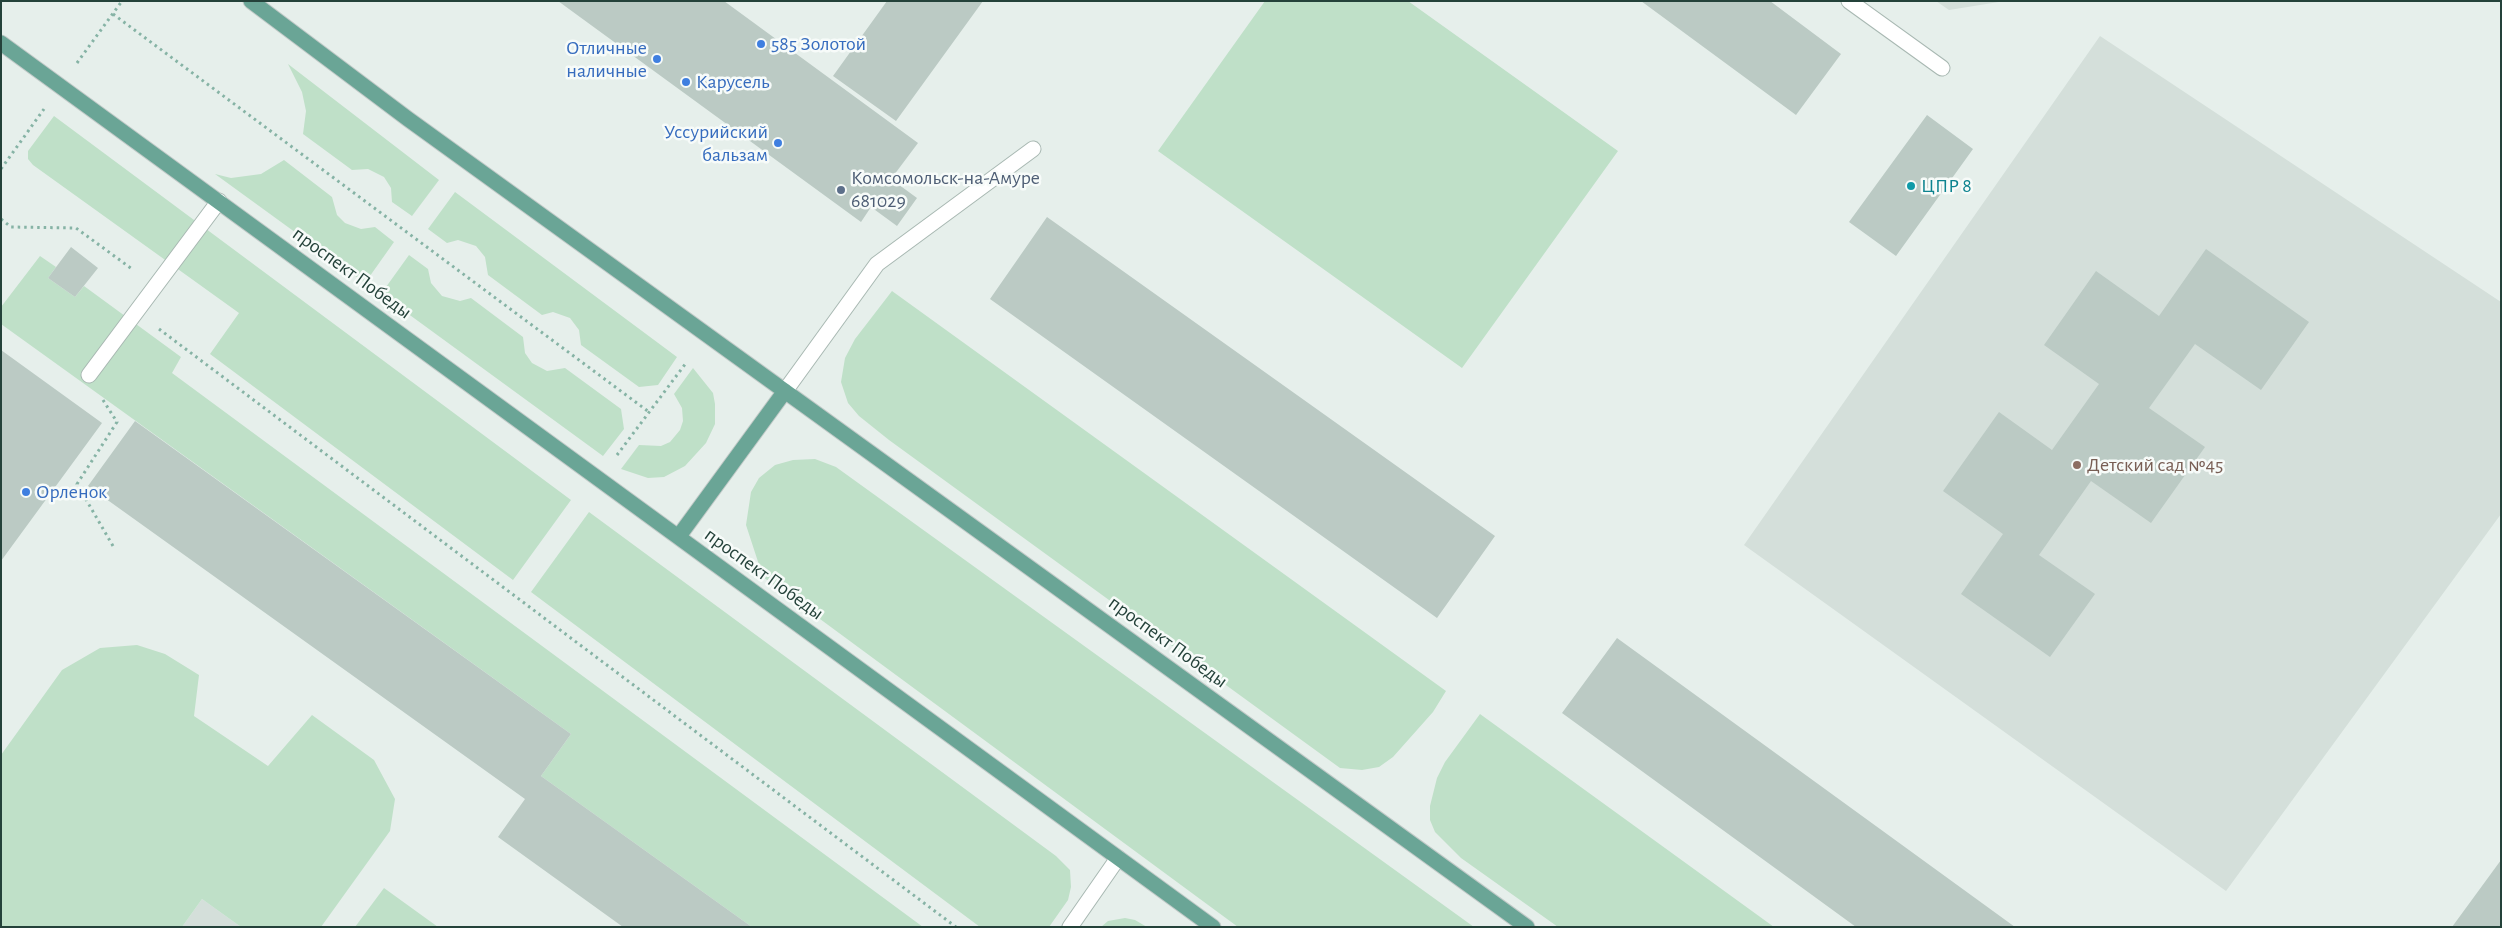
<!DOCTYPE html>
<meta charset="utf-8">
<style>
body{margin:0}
#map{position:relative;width:2502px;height:928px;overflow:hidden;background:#e6efeb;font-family:"Alegreya Sans",sans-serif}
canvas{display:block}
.frame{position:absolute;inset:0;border:2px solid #24423a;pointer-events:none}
</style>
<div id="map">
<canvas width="2502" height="928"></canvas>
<div class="frame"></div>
</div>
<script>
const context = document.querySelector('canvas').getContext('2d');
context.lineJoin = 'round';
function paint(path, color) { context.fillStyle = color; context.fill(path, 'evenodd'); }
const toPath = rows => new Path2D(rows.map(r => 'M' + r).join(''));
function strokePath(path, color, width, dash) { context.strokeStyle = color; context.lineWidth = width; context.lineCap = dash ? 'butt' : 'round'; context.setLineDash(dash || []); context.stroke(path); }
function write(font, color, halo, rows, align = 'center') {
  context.font = font + ' "Alegreya Sans",sans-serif'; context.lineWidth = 5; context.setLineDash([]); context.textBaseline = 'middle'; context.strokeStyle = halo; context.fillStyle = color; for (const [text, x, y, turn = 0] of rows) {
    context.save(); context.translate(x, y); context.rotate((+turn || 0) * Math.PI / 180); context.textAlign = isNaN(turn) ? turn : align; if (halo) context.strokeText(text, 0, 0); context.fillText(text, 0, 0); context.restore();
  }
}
paint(toPath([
 [1936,1,2005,1,1949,10],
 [2100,36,2501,302,2501,514,2226,891,1744,545],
 [202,899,241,927,182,927]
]), '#d4dfda');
paint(toPath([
 [1265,1,1408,1,1618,151,1462,368,1158,151],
 [288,64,439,180,412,216,392,202,391,188,384,177,368,169,352,170,303,134,306,111,302,92],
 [54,116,571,500,513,580,210,354,239,313,33,165,28,159,28,151],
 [284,160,332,197,337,215,345,223,361,229,375,227,394,242,365,283,215,174,231,178,261,174],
 [455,192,677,357,658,385,639,387,581,345,579,330,570,318,553,312,542,315,488,275,485,257,476,246,458,240,447,243,428,229],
 [409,255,428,269,431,283,442,296,460,301,471,298,523,337,525,353,532,363,547,371,565,368,621,409,624,429,603,456,381,294],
 [40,256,56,267,48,278,75,297,84,286,181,357,172,373,923,927,752,927,541,776,571,734,1,324,1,307],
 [892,291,1446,691,1433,712,1393,757,1379,767,1362,770,1340,768,889,440,859,416,848,403,841,382,845,358,855,339],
 [693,368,713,393,715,404,715,424,706,443,685,466,664,477,648,478,621,469,639,445,661,446,670,442,680,430,683,421,682,408,674,394],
 [815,459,836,467,1474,927,1238,927,763,577,746,525,751,492,759,478,775,465,793,460],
 [589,512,1056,856,1070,870,1071,887,1068,900,1049,927,980,927,531,592],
 [137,645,165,654,199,675,194,716,268,766,312,715,374,760,395,799,390,831,321,927,241,927,202,899,182,927,1,927,1,755,62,670,100,648],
 [1480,714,1774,927,1558,927,1461,858,1435,832,1430,820,1430,806,1437,778,1445,762],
 [384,888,438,927,355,927],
 [1125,918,1135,920,1147,927,1101,927,1108,921]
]), '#bfe0c8');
paint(toPath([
 [558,1,724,1,918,143,891,179,917,198,897,226,871,207,861,222],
 [887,1,983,1,896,121,833,76],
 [1641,1,1770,1,1841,54,1796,115],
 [1927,115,1973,149,1896,256,1849,222],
 [1047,217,1495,536,1437,618,990,299],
 [71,247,98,268,75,297,48,278],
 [2206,249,2309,322,2261,390,2195,344,2149,408,2205,447,2151,523,2091,481,2039,555,2095,594,2050,657,1961,594,2003,534,1943,491,1999,412,2052,450,2099,384,2044,345,2096,271,2159,316],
 [1,350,102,423,1,561],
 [135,421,571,734,541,776,752,927,623,927,498,837,525,799,88,486],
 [1617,638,2015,927,1856,927,1562,713],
 [2501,860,2501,927,2452,927]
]), '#bbcac4');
const minor = toPath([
 [1849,1,1942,68],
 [89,375,219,201],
 [785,391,877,264,1033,149],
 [1070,927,1118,858]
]);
const major = toPath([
 [251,1,408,119,1527,927],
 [1,43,1213,927],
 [679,536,785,391]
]);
strokePath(minor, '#a8b8b2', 17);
strokePath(major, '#c2cac8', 17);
strokePath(toPath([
 [113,14,649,412],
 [77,63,122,1],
 [1,169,44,109],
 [1,219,11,227,76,228,132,269],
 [159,329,956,927],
 [103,400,117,422,77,484,113,546],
 [617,455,686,363]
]), '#86b3a5', 3, [2.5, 4]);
strokePath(minor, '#fff', 15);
strokePath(major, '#6aa596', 15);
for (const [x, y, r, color] of [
 [761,44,5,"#3f7fe0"],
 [657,59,5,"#3f7fe0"],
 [686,82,5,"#3f7fe0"],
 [778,143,5,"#3f7fe0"],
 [1911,186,5,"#0f9aa8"],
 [841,190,5,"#5c6f8a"],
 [2077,465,5,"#8d6e63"],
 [26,492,5,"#3f7fe0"]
]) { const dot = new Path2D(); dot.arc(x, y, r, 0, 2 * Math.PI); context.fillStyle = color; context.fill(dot); strokePath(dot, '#f7fbf9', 2); }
write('20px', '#366cbe', '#f7fbf9', [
 ["585 Золотой",771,44],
 ["Отличные",647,48,"right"],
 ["наличные",647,71,"right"],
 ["Карусель",696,82],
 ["Уссурийский",768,132,"right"],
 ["бальзам",768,155,"right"],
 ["Орленок",36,492]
], 'left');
write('20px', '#4e5e75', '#f7fbf9', [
 ["Комсомольск-на-Амуре",851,178],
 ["681029",851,201]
], 'left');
write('20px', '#0d838f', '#f7fbf9', [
 ["ЦПР 8",1921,186]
], 'left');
write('20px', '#24423a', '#f7fbf9', [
 ["проспект Победы",352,273,36],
 ["проспект Победы",764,574,36],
 ["проспект Победы",1168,642,36]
]);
write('20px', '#785e54', '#f7fbf9', [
 ["Детский сад №45",2087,465]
], 'left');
</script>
